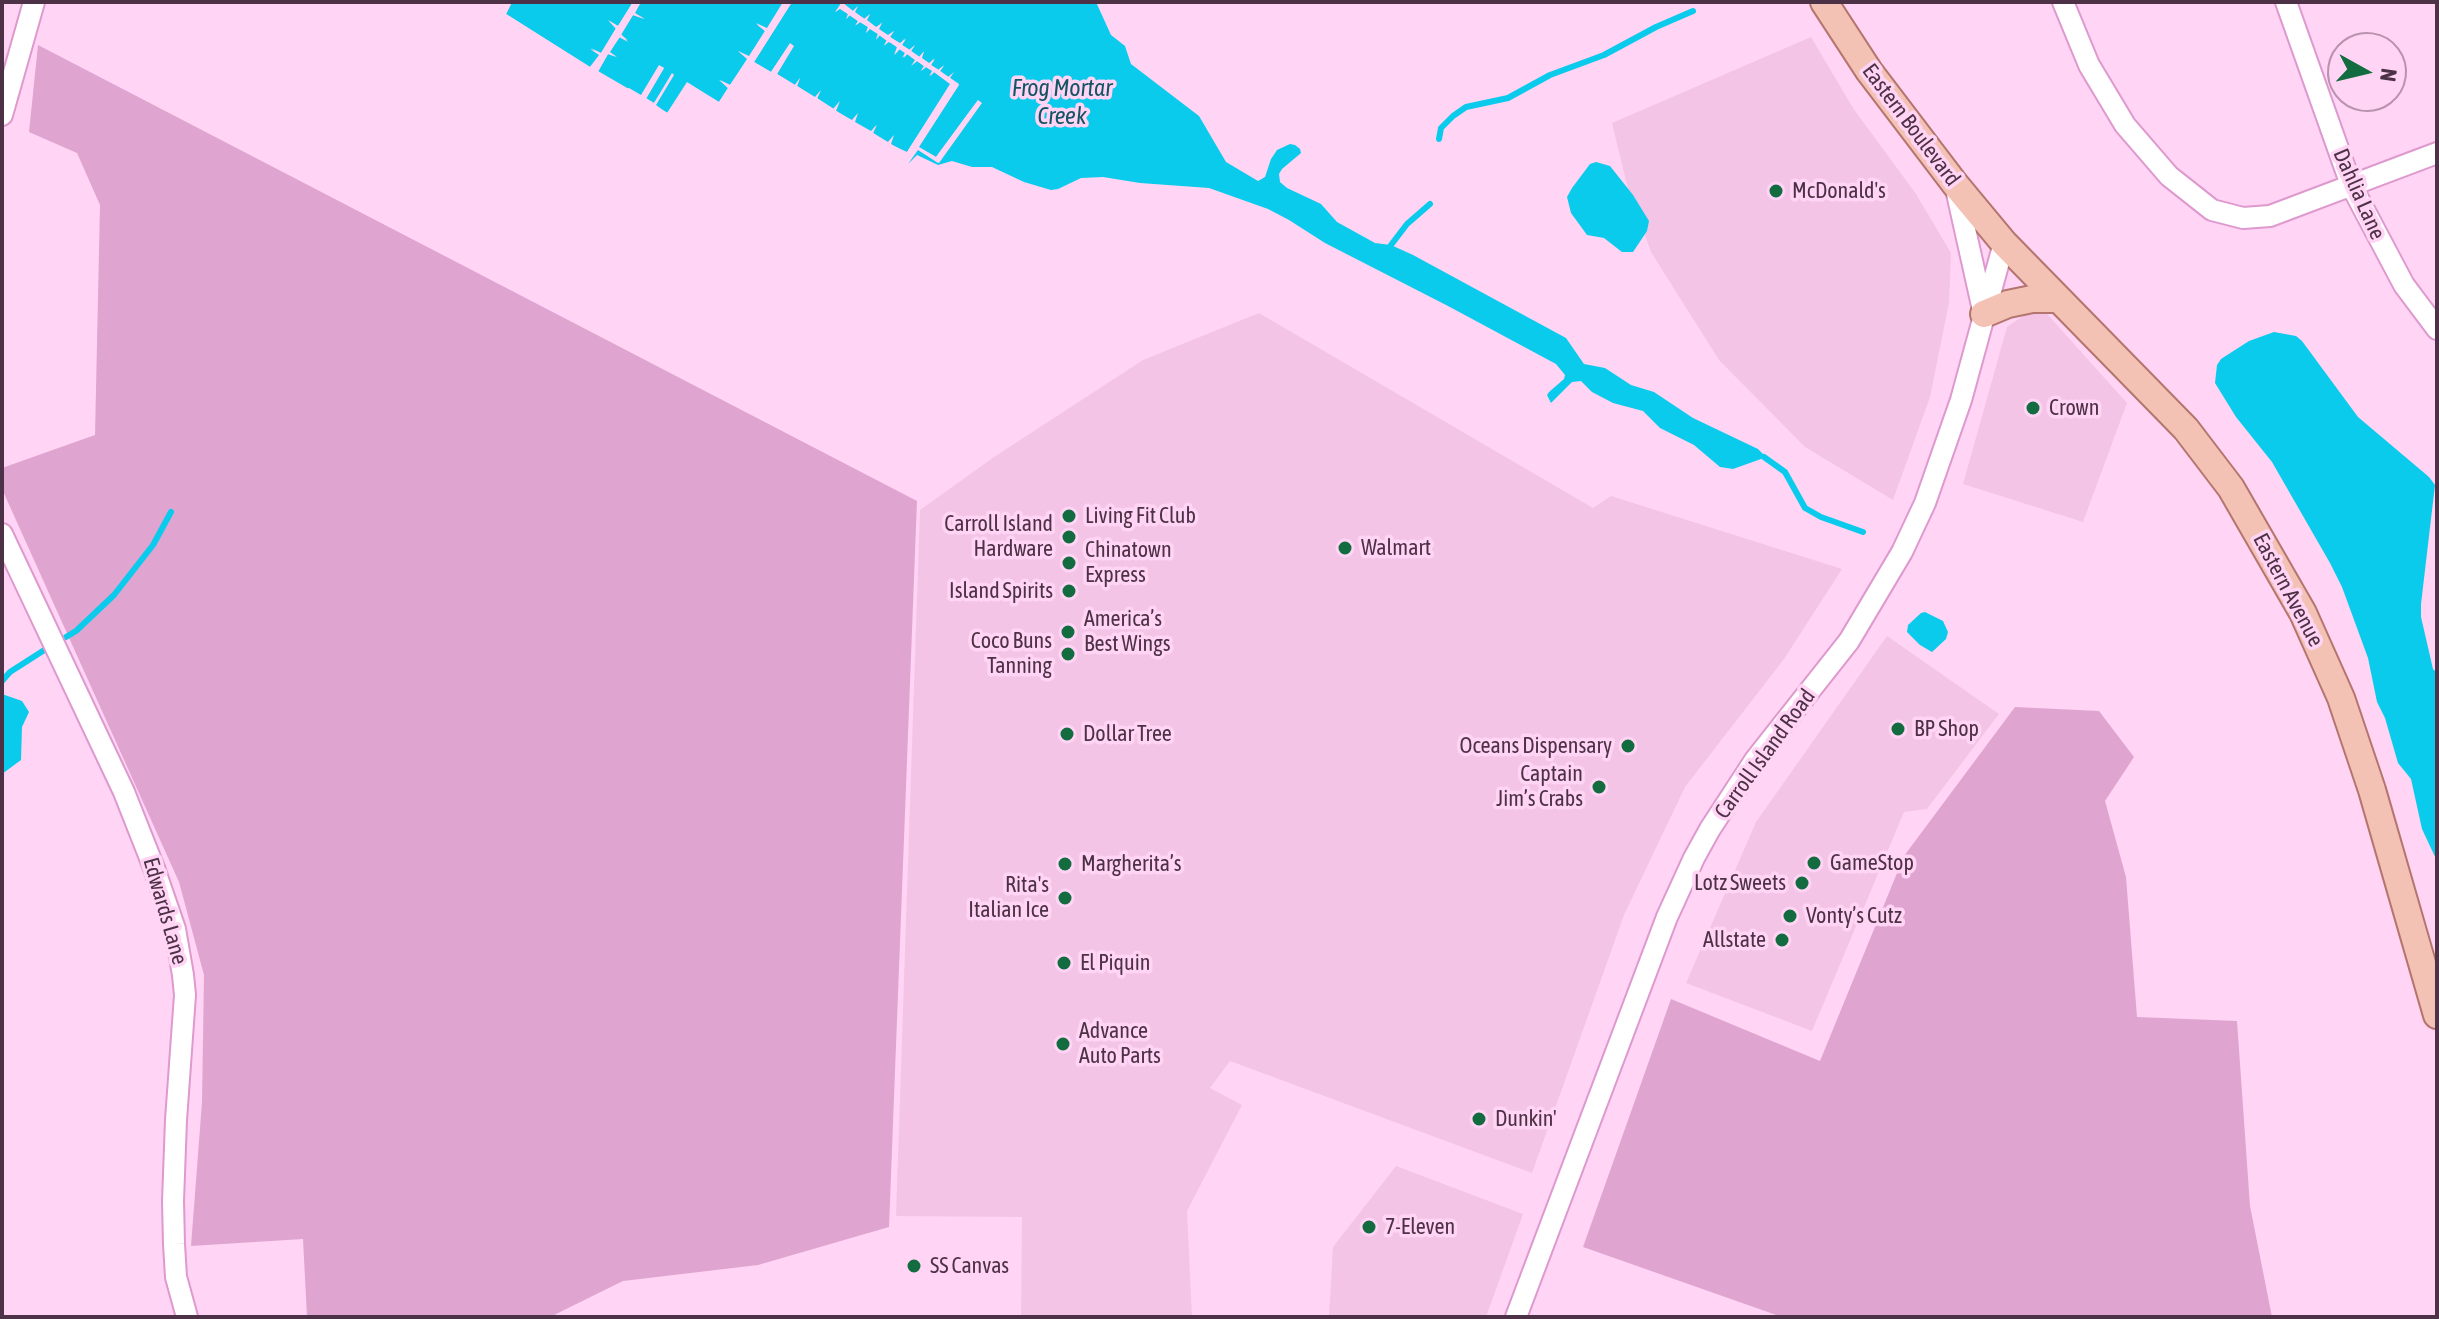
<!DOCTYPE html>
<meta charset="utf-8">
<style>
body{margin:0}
#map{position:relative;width:2439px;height:1319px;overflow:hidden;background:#ffd4f4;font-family:"Asap Condensed",sans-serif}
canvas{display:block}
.frame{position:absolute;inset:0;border:4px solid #4d3146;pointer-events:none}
.north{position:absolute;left:2327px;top:32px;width:80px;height:80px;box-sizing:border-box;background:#ffd4f4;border:2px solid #b893ae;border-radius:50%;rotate:98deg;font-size:22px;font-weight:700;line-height:32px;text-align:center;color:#4d3146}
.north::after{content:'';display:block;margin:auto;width:28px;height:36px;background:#126c3f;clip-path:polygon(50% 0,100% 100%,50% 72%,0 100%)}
</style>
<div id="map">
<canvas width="2439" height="1319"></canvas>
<div class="frame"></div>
<div class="north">N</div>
</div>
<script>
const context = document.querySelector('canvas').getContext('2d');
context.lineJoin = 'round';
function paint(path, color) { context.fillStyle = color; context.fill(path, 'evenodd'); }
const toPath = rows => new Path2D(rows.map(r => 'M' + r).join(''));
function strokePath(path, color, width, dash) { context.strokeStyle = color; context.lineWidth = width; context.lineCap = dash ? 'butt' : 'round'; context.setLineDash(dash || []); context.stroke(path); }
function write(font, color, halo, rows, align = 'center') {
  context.font = font + ' "Asap Condensed",sans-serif'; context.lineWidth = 7; context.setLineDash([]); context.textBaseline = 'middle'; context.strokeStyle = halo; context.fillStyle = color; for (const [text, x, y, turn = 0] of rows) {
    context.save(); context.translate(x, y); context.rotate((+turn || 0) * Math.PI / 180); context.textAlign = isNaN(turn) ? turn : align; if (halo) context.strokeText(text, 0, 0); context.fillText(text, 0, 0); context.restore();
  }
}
paint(toPath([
 [1811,37,1853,108,1916,194,1951,253,1949,303,1930,397,1893,500,1805,447,1719,360,1651,252,1628,189,1612,123],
 [2039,305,2127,403,2083,522,1963,484,2007,327],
 [1259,313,1593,508,1611,496,1842,569,1784,659,1685,787,1624,915,1532,1173,1230,1061,1210,1088,1242,1105,1187,1211,1192,1317,1021,1317,1022,1217,896,1216,920,510,994,457,1143,360],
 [1887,636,1999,714,1927,809,1904,812,1812,1031,1686,983,1756,822],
 [1396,1166,1523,1214,1486,1317,1329,1317,1333,1247]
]), '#f3c4e6');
paint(toPath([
 [38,45,917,501,889,1227,758,1265,623,1281,550,1317,307,1317,303,1239,191,1246,202,1102,204,975,179,882,2,489,2,468,95,435,100,205,77,153,29,132],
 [2015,707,2099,711,2134,757,2105,801,2126,877,2137,1017,2237,1021,2250,1206,2272,1317,1782,1317,1583,1247,1671,999,1820,1061,1904,856]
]), '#dfa5d0');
paint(toPath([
 [512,2,633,2,618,26,609,21,616,28,601,53,591,48,600,55,590,67,506,14],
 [641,2,783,2,783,3,767,29,756,24,765,31,749,57,738,51,748,59,730,85,720,80,728,88,719,102,688,84,668,113,655,106,673,74,654,103,646,99,664,68,659,66,641,96,598,71,608,54,616,57,609,53,620,37,628,40,621,35,633,15,644,19,634,13],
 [792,2,842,2,836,12,840,8,848,14,847,19,849,15,858,21,856,25,860,22,868,27,866,33,869,28,878,34,876,39,879,35,887,41,884,46,889,41,898,48,895,55,899,49,905,53,904,58,907,54,916,60,912,65,917,61,924,66,921,71,926,67,933,71,930,77,934,72,951,84,907,152,890,144,893,136,888,143,873,133,876,125,871,132,854,122,857,114,852,121,835,110,839,102,834,109,817,98,820,91,815,98,797,86,800,78,795,85,777,74,793,46,790,44,771,72,754,62],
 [844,2,1096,2,1111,35,1125,46,1131,64,1199,116,1226,162,1258,181,1265,177,1271,159,1277,150,1290,144,1295,145,1300,149,1301,153,1282,169,1279,174,1280,182,1287,188,1321,204,1337,222,1375,243,1391,245,1413,255,1566,338,1584,364,1605,368,1631,385,1654,392,1693,418,1758,449,1764,455,1761,459,1733,469,1720,467,1694,445,1660,428,1643,411,1613,403,1592,392,1581,381,1572,382,1551,403,1547,395,1549,392,1564,379,1565,375,1556,364,1448,306,1325,243,1289,220,1268,209,1209,188,1140,183,1103,177,1081,178,1058,189,1051,190,1024,182,992,167,972,167,952,161,938,165,917,155,908,164,917,149,938,163,978,100,936,157,918,147,959,84,940,71,944,66,939,70,931,65,934,58,929,64,921,58,924,52,920,57,911,51,915,45,910,50,902,45,905,38,900,44,890,37,894,31,888,36,878,29,882,22,877,28,866,20,870,14,865,19,854,12,858,6,853,11,843,4],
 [1596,162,1610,166,1633,195,1649,221,1647,231,1633,252,1622,252,1604,238,1587,235,1571,213,1567,197,1572,188,1590,164],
 [2274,332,2296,336,2302,341,2358,417,2429,477,2435,485,2421,604,2421,617,2433,669,2437,673,2437,861,2422,829,2411,779,2398,763,2385,718,2377,702,2368,658,2342,587,2330,563,2272,462,2236,417,2215,383,2217,365,2221,359,2249,341],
 [1925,612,1943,621,1948,632,1946,639,1932,652,1920,645,1907,632,1908,625,1921,613],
 [2,694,22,701,29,712,22,727,21,760,2,774]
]), '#0bcbec');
paint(toPath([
 [482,2,498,9,504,2,512,2,506,14,590,67,599,55,590,49,601,53,616,29,608,20,618,26,633,2,641,2,635,13,645,19,633,15,621,34,628,42,619,37,610,52,617,57,608,54,598,72,626,89,629,88,641,95,659,65,664,68,646,98,654,103,672,73,674,75,656,105,667,113,687,82,719,102,728,88,719,80,730,85,747,59,738,51,749,56,765,31,756,23,767,28,783,2,792,2,754,62,771,72,790,43,794,46,777,74,795,85,800,78,797,86,815,97,821,90,817,99,833,109,840,101,836,111,852,120,858,113,855,122,871,131,877,125,873,133,888,142,894,135,891,144,904,152,907,152,950,84,934,72,929,76,932,71,926,67,921,71,924,66,917,61,911,66,915,60,907,54,902,58,905,53,900,49,894,55,897,47,889,42,884,45,887,40,880,35,876,40,878,34,870,29,866,33,868,27,860,22,855,26,858,21,850,15,846,19,848,14,840,9,835,12,842,2,853,11,858,6,855,12,864,19,870,14,867,20,876,27,882,23,879,29,888,35,894,31,890,37,900,43,906,39,902,45,909,50,915,45,911,51,919,57,924,51,922,58,929,63,935,59,931,65,938,70,944,65,940,71,948,77,954,72,950,78,959,85,919,147,936,157,978,100,982,103,939,163,918,150,905,168,904,165,899,165,902,156,750,63,721,105,717,106,687,88,671,115,667,117,642,100,625,92,596,75,594,69,588,70,504,18,501,12,496,13,484,5]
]), '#ffd4f4');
strokePath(toPath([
 [1439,139,1441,128,1453,116,1466,107,1508,98,1550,75,1604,55,1656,27,1693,11],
 [1391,245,1407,224,1430,204],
 [1764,457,1785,472,1805,508,1821,517,1863,532],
 [66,637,76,631,114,595,153,545,171,512],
 [2,681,10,672,49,647]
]), '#0bcbec', 6);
const minor = toPath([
 [2063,2,2089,65,2125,125,2169,176,2212,210,2243,218,2270,216,2437,153],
 [2286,2,2351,185,2404,285,2437,329],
 [2,115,34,2],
 [1956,189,1983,310],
 [2,534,124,792,154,868,175,929,183,975,185,995,176,1120,173,1201,174,1244,176,1277,187,1317],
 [1516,1317,1667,917,1694,858,1710,829,1755,760,1849,641,1902,552,1925,503,1961,400,2004,243]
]);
const major = toPath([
 [1824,2,1869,71,1955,184,2004,243,2186,429,2231,488,2303,613,2341,698,2372,790,2437,1015],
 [1984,314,2008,304,2032,299,2058,299]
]);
strokePath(minor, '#de99ce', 24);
strokePath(major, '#b4756e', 30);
strokePath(minor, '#fff', 20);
strokePath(major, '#f3c2b5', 26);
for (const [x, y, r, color] of [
 [1776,191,8,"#126c3f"],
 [2033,408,8,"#126c3f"],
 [1069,516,8,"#126c3f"],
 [1069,537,8,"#126c3f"],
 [1345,548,8,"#126c3f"],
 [1069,563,8,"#126c3f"],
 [1069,591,8,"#126c3f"],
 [1068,632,8,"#126c3f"],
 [1068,654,8,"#126c3f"],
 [1898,729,8,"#126c3f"],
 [1067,734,8,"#126c3f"],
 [1628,746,8,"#126c3f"],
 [1599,787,8,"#126c3f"],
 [1814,863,8,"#126c3f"],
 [1065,864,8,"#126c3f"],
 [1802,883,8,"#126c3f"],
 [1065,898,8,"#126c3f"],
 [1790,916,8,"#126c3f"],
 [1782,940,8,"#126c3f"],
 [1064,963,8,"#126c3f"],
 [1063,1044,8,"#126c3f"],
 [1479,1119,8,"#126c3f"],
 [1369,1227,8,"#126c3f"],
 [914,1266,8,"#126c3f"]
]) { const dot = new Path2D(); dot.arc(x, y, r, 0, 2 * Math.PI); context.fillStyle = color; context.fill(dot); strokePath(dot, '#ffd4f4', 3); }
write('22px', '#4d3146', '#ffd4f4', [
 ["Eastern Boulevard",1911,125,53],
 ["Dahlia Lane",2359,194,66],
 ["Eastern Avenue",2288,590,62],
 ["Carroll Island Road",1765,754,-54],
 ["Edwards Lane",165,911,74]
]);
write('22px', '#4d3146', '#ffd4f4', [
 ["McDonald's",1792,191],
 ["Crown",2049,408],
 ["Living Fit Club",1085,516],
 ["Carroll Island",1053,524,"right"],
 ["Hardware",1053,549,"right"],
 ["Walmart",1361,548],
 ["Chinatown",1085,550],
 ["Express",1085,575],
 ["Island Spirits",1053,591,"right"],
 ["America’s",1084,619],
 ["Best Wings",1084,644],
 ["Coco Buns",1052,641,"right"],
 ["Tanning",1052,666,"right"],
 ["BP Shop",1914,729],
 ["Dollar Tree",1083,734],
 ["Oceans Dispensary",1612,746,"right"],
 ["Captain",1583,774,"right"],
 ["Jim’s Crabs",1583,799,"right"],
 ["GameStop",1830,863],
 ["Margherita’s",1081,864],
 ["Lotz Sweets",1786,883,"right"],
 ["Rita's",1049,885,"right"],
 ["Italian Ice",1049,910,"right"],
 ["Vonty’s Cutz",1806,916],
 ["Allstate",1766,940,"right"],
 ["El Piquin",1080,963],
 ["Advance",1079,1031],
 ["Auto Parts",1079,1056],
 ["Dunkin'",1495,1119],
 ["7-Eleven",1385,1227],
 ["SS Canvas",930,1266]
], 'left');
write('italic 24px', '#135563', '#ffd4f4', [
 ["Frog Mortar",1062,88],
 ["Creek",1062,116]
]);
</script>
